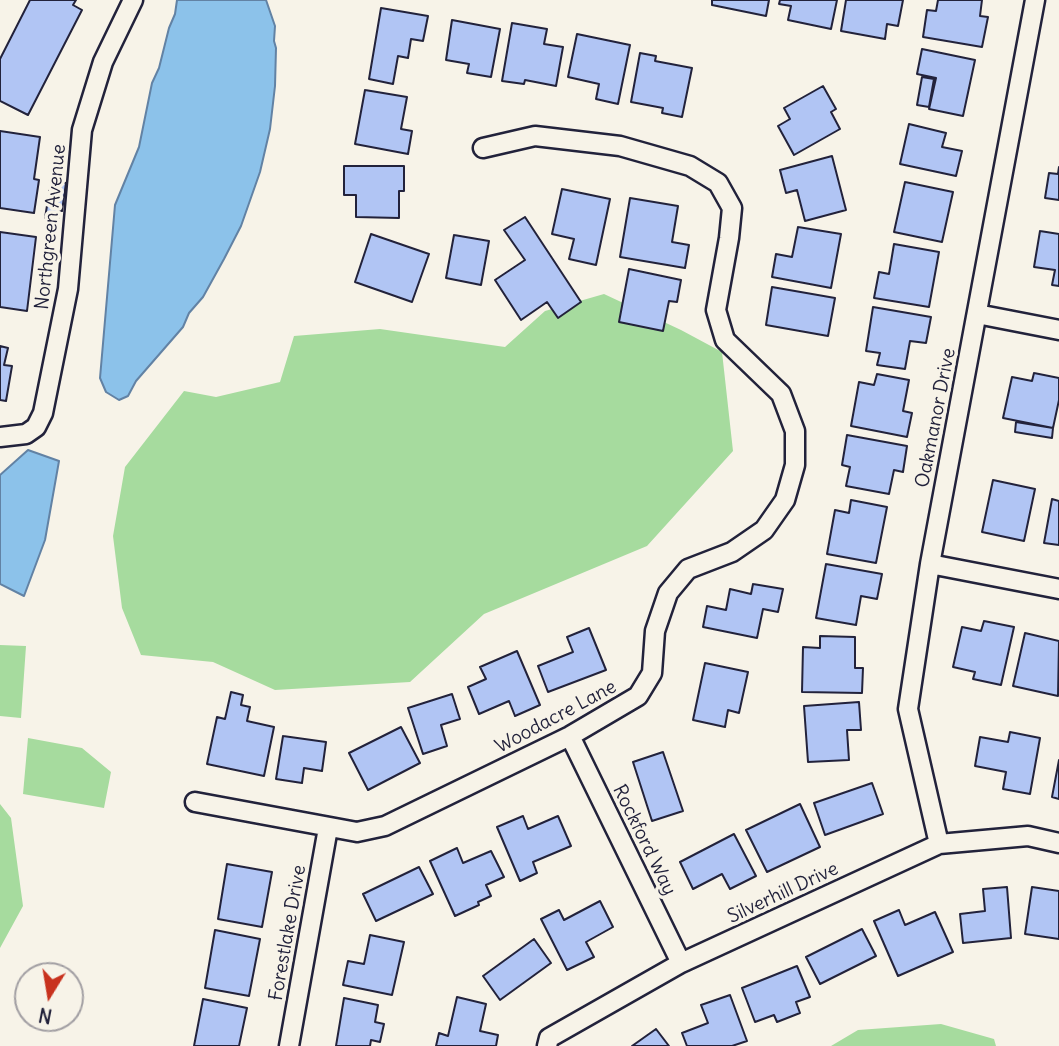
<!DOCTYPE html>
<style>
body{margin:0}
#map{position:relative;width:1059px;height:1046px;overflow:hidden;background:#f7f3e8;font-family:Delius,sans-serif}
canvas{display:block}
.north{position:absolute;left:14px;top:962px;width:70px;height:70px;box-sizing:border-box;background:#f7f3e8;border:2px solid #a29fa3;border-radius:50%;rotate:191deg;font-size:19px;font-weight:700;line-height:28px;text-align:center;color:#22223b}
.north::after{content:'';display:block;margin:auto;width:24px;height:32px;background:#c8321e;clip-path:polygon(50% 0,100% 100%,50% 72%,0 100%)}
</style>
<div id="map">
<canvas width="1059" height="1046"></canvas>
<div class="north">N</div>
</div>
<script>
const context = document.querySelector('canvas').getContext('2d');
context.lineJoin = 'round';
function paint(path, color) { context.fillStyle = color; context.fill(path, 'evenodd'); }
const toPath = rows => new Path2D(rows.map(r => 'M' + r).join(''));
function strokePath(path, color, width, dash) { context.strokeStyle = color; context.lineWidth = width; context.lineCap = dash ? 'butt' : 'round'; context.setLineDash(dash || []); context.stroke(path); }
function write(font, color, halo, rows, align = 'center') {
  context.font = font + ' Delius,sans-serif'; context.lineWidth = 7; context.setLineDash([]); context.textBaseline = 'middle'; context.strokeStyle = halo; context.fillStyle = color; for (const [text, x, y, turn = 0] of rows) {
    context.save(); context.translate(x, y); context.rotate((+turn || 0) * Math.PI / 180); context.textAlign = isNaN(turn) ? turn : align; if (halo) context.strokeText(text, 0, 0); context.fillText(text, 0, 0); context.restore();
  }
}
paint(toPath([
 [604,294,681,330,722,352,733,451,647,546,484,614,410,682,275,690,213,662,141,655,122,608,113,536,125,467,184,391,216,397,280,382,294,336,380,329,505,347,545,311],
 [0,645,26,646,21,718,0,716],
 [28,738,82,748,111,772,104,808,23,794],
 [0,804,11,818,23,906,0,948],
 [941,1024,994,1039,996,1046,831,1046,858,1030]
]), '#a6db9e');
const water = toPath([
 [177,0,266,0,275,26,274,41,276,48,275,86,270,129,260,172,241,226,224,259,203,297,189,313,183,327,136,381,128,396,119,400,106,392,100,378,115,205,139,147,152,83,159,68,169,28,175,14,177,0],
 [28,450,59,461,45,540,24,596,0,584,0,475,28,450]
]);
paint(water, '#8cc2ea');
strokePath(water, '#6282a4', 2);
const building = toPath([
 [30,0,76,0,73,5,82,10,28,115,0,101,0,59,30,0],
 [712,0,769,0,766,16,712,5,712,0],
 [780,0,837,0,831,29,788,20,791,6,779,4,780,0],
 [846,0,903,0,898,26,887,24,885,39,841,31,846,0],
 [938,0,982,0,980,16,988,17,982,47,923,37,927,10,936,11,938,0],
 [381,8,428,16,423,41,411,39,408,58,398,56,393,84,369,79,381,8],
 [452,20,500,29,491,77,467,73,469,64,446,60,452,20],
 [512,23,547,29,544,44,563,47,556,86,525,80,524,84,502,81,512,23],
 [577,34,630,45,618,104,596,99,599,84,568,77,577,34],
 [922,49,975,60,963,116,929,109,936,78,917,74,922,49],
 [640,53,656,56,655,61,692,68,682,117,662,113,663,108,631,102,640,53],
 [922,77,934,79,929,107,917,105,922,77],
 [823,86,836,109,831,112,840,129,794,155,778,126,790,119,784,108,823,86],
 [365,90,407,97,401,129,412,131,408,154,355,144,365,90],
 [909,124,946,133,942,147,962,151,956,176,900,164,909,124],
 [0,131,40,137,34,179,39,180,34,213,0,208,0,131],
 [832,156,846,210,805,221,797,190,786,193,780,170,832,156],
 [344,166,404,166,404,191,399,191,399,218,356,217,356,195,344,195,344,166],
 [1059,167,1059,200,1045,198,1049,173,1058,174,1059,167],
 [51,181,66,183,62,211,59,210,58,220,45,218,51,181],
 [905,182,953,192,942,242,894,232,905,182],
 [562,189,610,199,596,265,569,259,574,239,552,234,562,189],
 [630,198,678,206,672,242,689,245,685,268,620,257,630,198],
 [525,217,581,302,558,318,547,302,521,320,495,280,525,260,504,230,525,217],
 [798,227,841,234,831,288,772,277,776,254,792,257,798,227],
 [1040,231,1059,234,1059,286,1052,285,1055,270,1034,267,1040,231],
 [0,232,36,237,27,311,0,307,0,232],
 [371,234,429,254,412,302,355,282,371,234],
 [454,235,489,241,481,285,446,278,454,235],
 [894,244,939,252,929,307,874,298,879,272,889,274,894,244],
 [629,269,681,280,677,302,669,301,663,331,619,322,629,269],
 [772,287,835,298,828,336,766,325,772,287],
 [873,307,931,317,926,343,910,341,905,369,877,365,880,353,866,351,873,307],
 [0,346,8,348,4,365,12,366,6,401,0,400,0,346],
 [1034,373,1059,378,1059,400,1053,428,1003,418,1012,377,1032,381,1034,373],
 [877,374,909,380,903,411,912,413,907,437,851,426,859,382,874,385,877,374],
 [1016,422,1053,428,1052,438,1015,432,1016,422],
 [847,435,907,446,903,472,894,470,889,494,846,486,850,467,842,465,847,435],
 [993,480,1035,489,1024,541,982,532,993,480],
 [1052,499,1059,501,1059,545,1044,543,1052,499],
 [851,500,887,507,876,563,827,554,835,510,849,513,851,500],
 [826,564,882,574,877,599,861,596,856,625,816,618,826,564],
 [753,584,783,589,778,612,763,609,757,638,703,627,707,606,726,610,730,589,751,594,753,584],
 [984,621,1014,627,1001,685,973,679,975,672,953,667,962,627,981,631,984,621],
 [589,628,606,670,548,692,538,666,573,652,567,637,589,628],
 [1025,633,1059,641,1058,696,1013,686,1025,633],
 [820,636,855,637,855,668,863,668,862,693,802,692,803,647,820,648,820,636],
 [517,651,540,705,515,716,509,701,479,714,468,687,486,679,480,667,517,651],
 [705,663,748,672,739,713,728,710,725,727,693,720,705,663],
 [231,692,243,695,241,705,250,707,247,721,274,727,264,776,207,764,217,717,225,719,231,692],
 [452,694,460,719,441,725,447,746,423,754,408,708,452,694],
 [859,702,861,730,847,730,849,760,808,762,804,706,859,702],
 [401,727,420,763,368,790,349,753,401,727],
 [1010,732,1040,738,1030,794,1003,789,1006,772,975,766,980,737,1008,742,1010,732],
 [283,736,326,742,322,771,304,768,302,783,276,779,283,736],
 [663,752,683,811,652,821,633,762,663,752],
 [1059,760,1059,799,1052,797,1059,760],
 [872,783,883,814,825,835,814,803,872,783],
 [800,804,820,847,767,872,746,830,800,804],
 [523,816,528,829,558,816,571,846,533,862,537,873,520,881,497,827,523,816],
 [734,834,756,876,730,889,722,874,693,889,680,862,734,834],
 [457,848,463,863,491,851,504,877,486,885,491,896,478,902,479,905,455,916,430,861,457,848],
 [227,864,272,872,262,927,218,919,227,864],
 [419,867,433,894,376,921,363,894,419,867],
 [1007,887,1011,938,963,943,960,914,985,911,983,889,1007,887],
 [1032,887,1059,891,1059,939,1025,934,1032,887],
 [600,901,613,927,586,942,594,957,567,970,541,919,559,910,564,920,600,901],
 [899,910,905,925,935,912,953,952,898,976,874,921,899,910],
 [862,929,876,956,820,984,806,957,862,929],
 [215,930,260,939,249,996,205,988,215,930],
 [370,935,404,942,392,995,343,985,348,961,364,964,370,935],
 [534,939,551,963,500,1000,483,976,534,939],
 [797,966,810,997,796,1002,800,1013,777,1022,774,1015,755,1022,742,988,797,966],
 [730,995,747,1041,732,1046,687,1046,682,1033,708,1023,701,1005,730,995],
 [457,997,486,1004,480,1031,498,1035,496,1046,436,1046,439,1033,448,1036,457,997],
 [344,998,378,1005,375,1022,384,1024,380,1042,371,1040,370,1046,336,1046,344,998],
 [203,999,247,1008,239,1046,194,1046,203,999],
 [656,1029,669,1046,632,1046,656,1029]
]);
paint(building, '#b1c5f4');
strokePath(building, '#22223b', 2);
const street = toPath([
 [977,314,1059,330],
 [0,437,26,434,36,427,43,413,68,289,82,130,103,62,133,0],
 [930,564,1059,589],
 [570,736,681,963],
 [195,802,357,832,385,826,570,736,638,696,652,673,655,631,668,593,688,569,732,552,764,530,785,500,795,465,795,431,781,394,725,340,716,310,729,238,732,208,718,183,690,166,620,146,535,136,483,148],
 [939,844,908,709,930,564,1035,0],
 [289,1046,328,828],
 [547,1046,549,1038,681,963,939,844,1028,836,1059,843]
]);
strokePath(street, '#22223b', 23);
strokePath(street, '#f7f3e8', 18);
write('19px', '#22223b', '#f7f3e8', [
 ["Northgreen Avenue",51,227,-84],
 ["Oakmanor Drive",936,418,-79],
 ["Woodacre Lane",556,717,-28],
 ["Rockford Way",644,840,64],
 ["Silverhill Drive",783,893,-25],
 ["Forestlake Drive",288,933,-80]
]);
</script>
